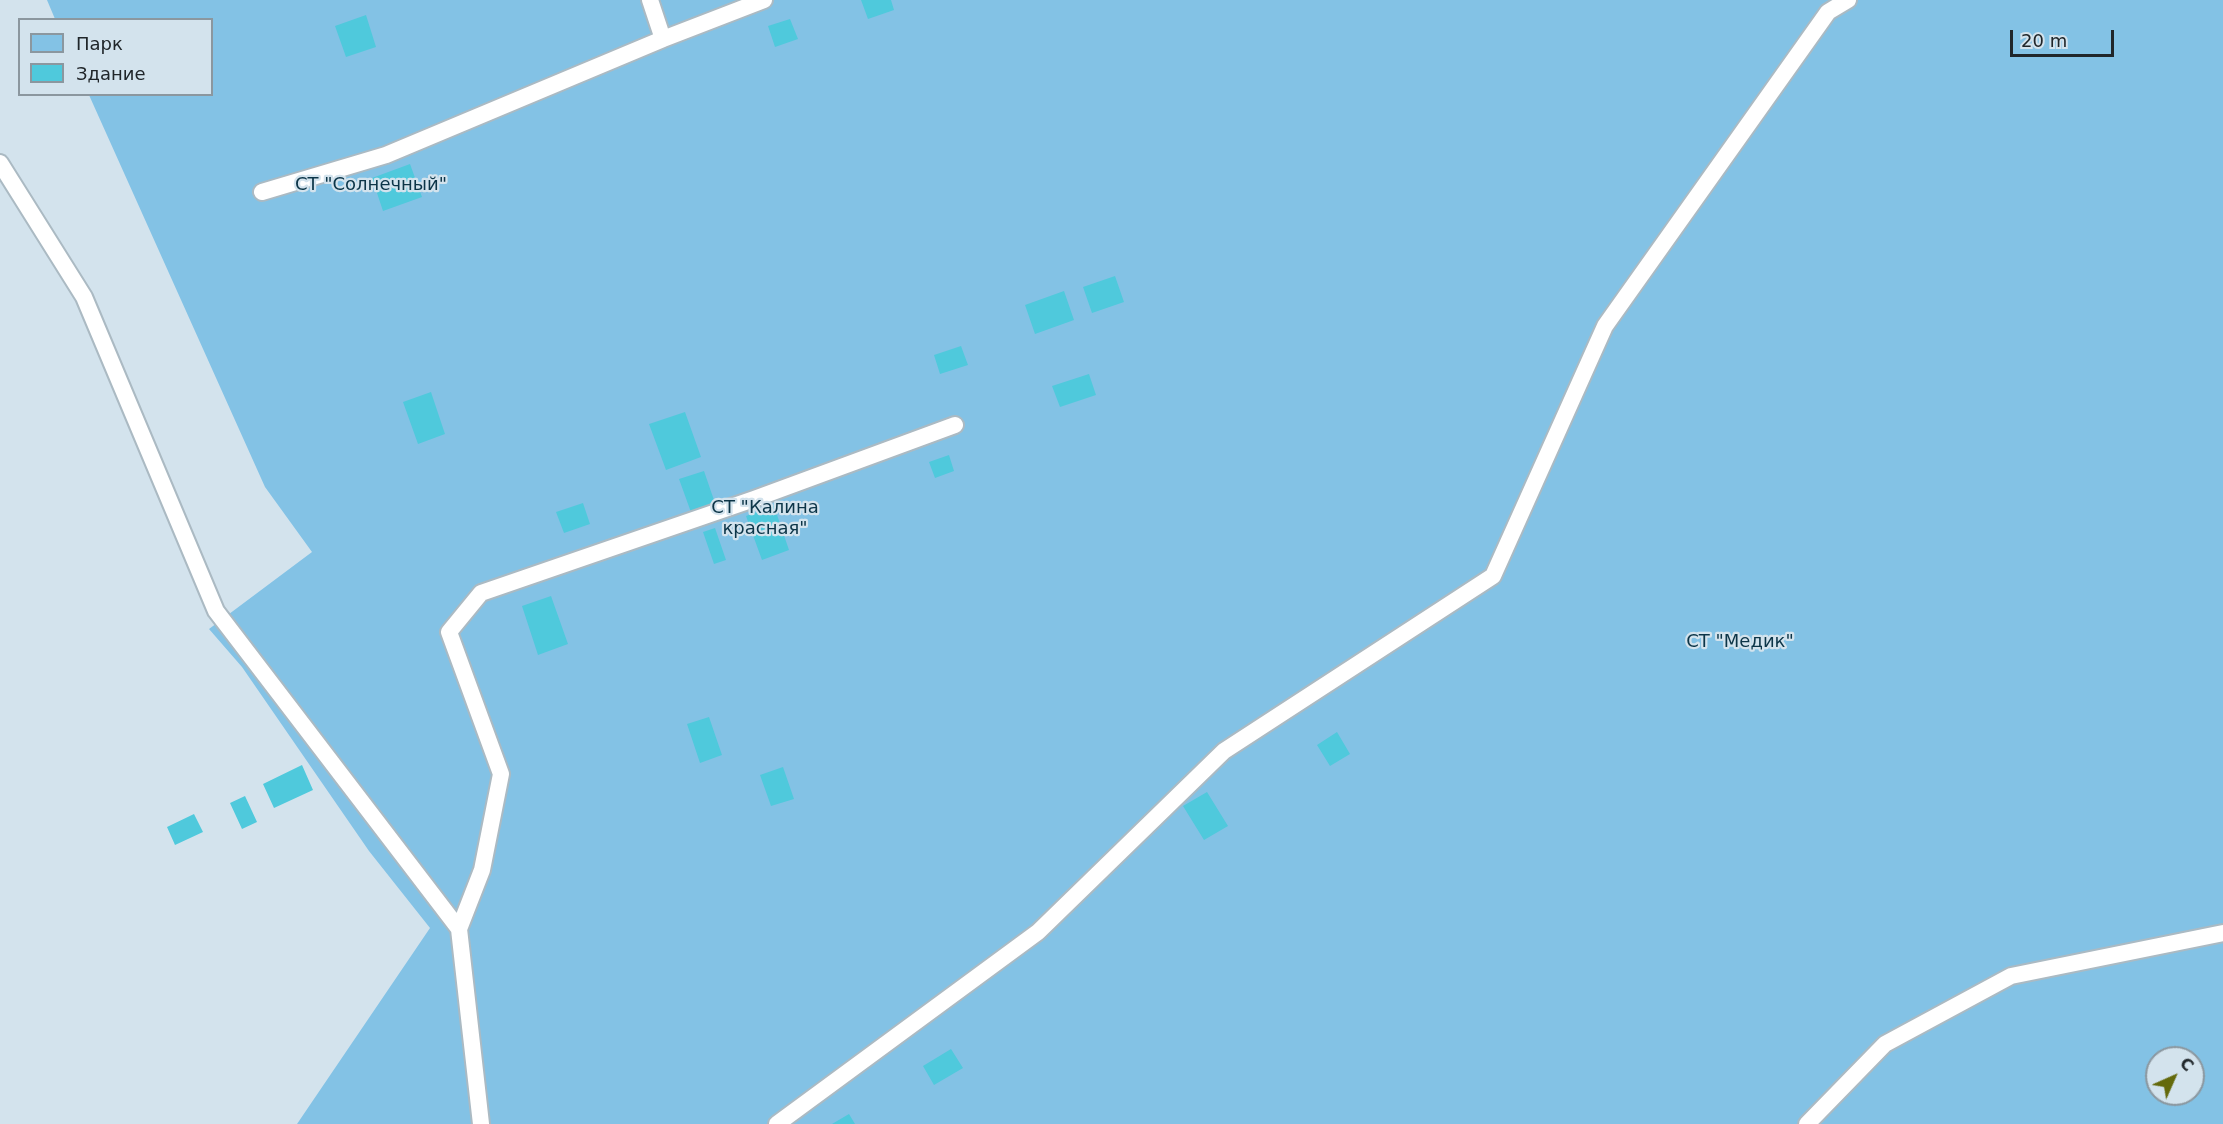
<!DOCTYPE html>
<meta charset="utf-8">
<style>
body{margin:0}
#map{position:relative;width:2223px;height:1124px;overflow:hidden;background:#d3e3ed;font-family:"DejaVu Sans",sans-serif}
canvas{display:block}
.legend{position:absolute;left:18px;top:18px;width:195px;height:78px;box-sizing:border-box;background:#d3e3ed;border:2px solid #8b979f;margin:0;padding:8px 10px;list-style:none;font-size:18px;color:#20262a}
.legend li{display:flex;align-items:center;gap:12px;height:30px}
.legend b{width:30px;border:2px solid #8b979f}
.north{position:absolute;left:2145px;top:1046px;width:60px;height:60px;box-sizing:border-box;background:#d3e3ed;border:2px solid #8b979f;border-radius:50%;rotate:45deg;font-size:16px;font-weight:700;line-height:24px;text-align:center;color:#20262a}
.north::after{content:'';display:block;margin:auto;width:21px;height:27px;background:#646a0c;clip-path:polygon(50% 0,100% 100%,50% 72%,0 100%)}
.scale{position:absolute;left:2010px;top:30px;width:104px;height:27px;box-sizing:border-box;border:3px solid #20262a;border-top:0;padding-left:8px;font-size:18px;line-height:21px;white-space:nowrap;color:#20262a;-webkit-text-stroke:4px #d3e3ed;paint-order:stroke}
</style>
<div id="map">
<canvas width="2223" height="1124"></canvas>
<ul class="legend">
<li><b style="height:16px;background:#83c2e5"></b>Парк</li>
<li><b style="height:16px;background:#4fc9dc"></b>Здание</li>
</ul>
<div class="north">С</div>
<div class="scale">20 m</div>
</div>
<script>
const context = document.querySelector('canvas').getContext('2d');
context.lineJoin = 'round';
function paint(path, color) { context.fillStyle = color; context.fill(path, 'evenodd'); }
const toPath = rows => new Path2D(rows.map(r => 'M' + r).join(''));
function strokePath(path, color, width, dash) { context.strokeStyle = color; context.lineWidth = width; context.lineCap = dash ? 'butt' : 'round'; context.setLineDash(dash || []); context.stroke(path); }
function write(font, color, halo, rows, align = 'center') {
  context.font = font + ' "DejaVu Sans",sans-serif'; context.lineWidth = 4.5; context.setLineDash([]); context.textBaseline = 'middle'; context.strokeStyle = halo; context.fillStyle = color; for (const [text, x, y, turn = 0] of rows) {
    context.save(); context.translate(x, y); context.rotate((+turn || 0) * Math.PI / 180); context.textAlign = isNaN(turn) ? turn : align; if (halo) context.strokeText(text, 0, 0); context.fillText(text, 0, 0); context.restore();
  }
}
paint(toPath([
 [47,0,2223,0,2223,1124,297,1124,430,928,369,851,242,667,209,629,312,552,265,487,89,95,212,94,212,20,55,19],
 [2157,1058,2193,1058,2193,1094,2157,1094]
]), '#83c2e5');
paint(toPath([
 [861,0,891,0,894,10,868,19],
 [366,15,376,47,346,57,335,26],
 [790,19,798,39,775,47,768,26],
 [410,164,422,197,383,211,372,178],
 [1115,276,1124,302,1092,313,1083,287],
 [1064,291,1074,320,1035,334,1025,305],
 [961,346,968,365,940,374,934,355],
 [1089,374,1096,395,1060,407,1052,386],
 [431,392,445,434,418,444,403,402],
 [685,412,701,457,666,470,649,424],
 [949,455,954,471,935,478,929,462],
 [704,471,716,506,692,515,679,479],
 [583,503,590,524,564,533,556,512],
 [774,506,789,550,762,560,746,516],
 [715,528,726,560,714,564,703,532],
 [551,596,568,644,538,655,522,606],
 [709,717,722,755,700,763,687,724],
 [1337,732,1350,754,1330,766,1317,745],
 [302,765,313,790,274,808,263,784],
 [783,767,794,799,771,806,760,775],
 [1207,792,1228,826,1204,840,1183,806],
 [245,796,257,822,242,829,230,803],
 [194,814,203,832,175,845,167,827],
 [951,1049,963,1068,934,1085,923,1066],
 [849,1114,855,1124,832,1124]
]), '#4fc9dc');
const service = toPath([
 [650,0,663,39,764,0],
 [0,163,84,297,216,611,459,929,481,1124],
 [262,192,386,155,663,39],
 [459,929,482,870,501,774,449,632,481,593,754,499,955,425],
 [777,1124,1038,932,1224,751,1493,576,1605,326,1828,12,1848,0],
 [1807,1124,1885,1044,2011,976,2223,933]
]);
strokePath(service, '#abbac3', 20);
strokePath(service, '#fff', 16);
write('18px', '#0c3548', '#d3e3ed', [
 ["СТ \"Солнечный\"",371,185],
 ["СТ \"Калина",765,508],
 ["красная\"",765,529],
 ["СТ \"Медик\"",1740,642]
]);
</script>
